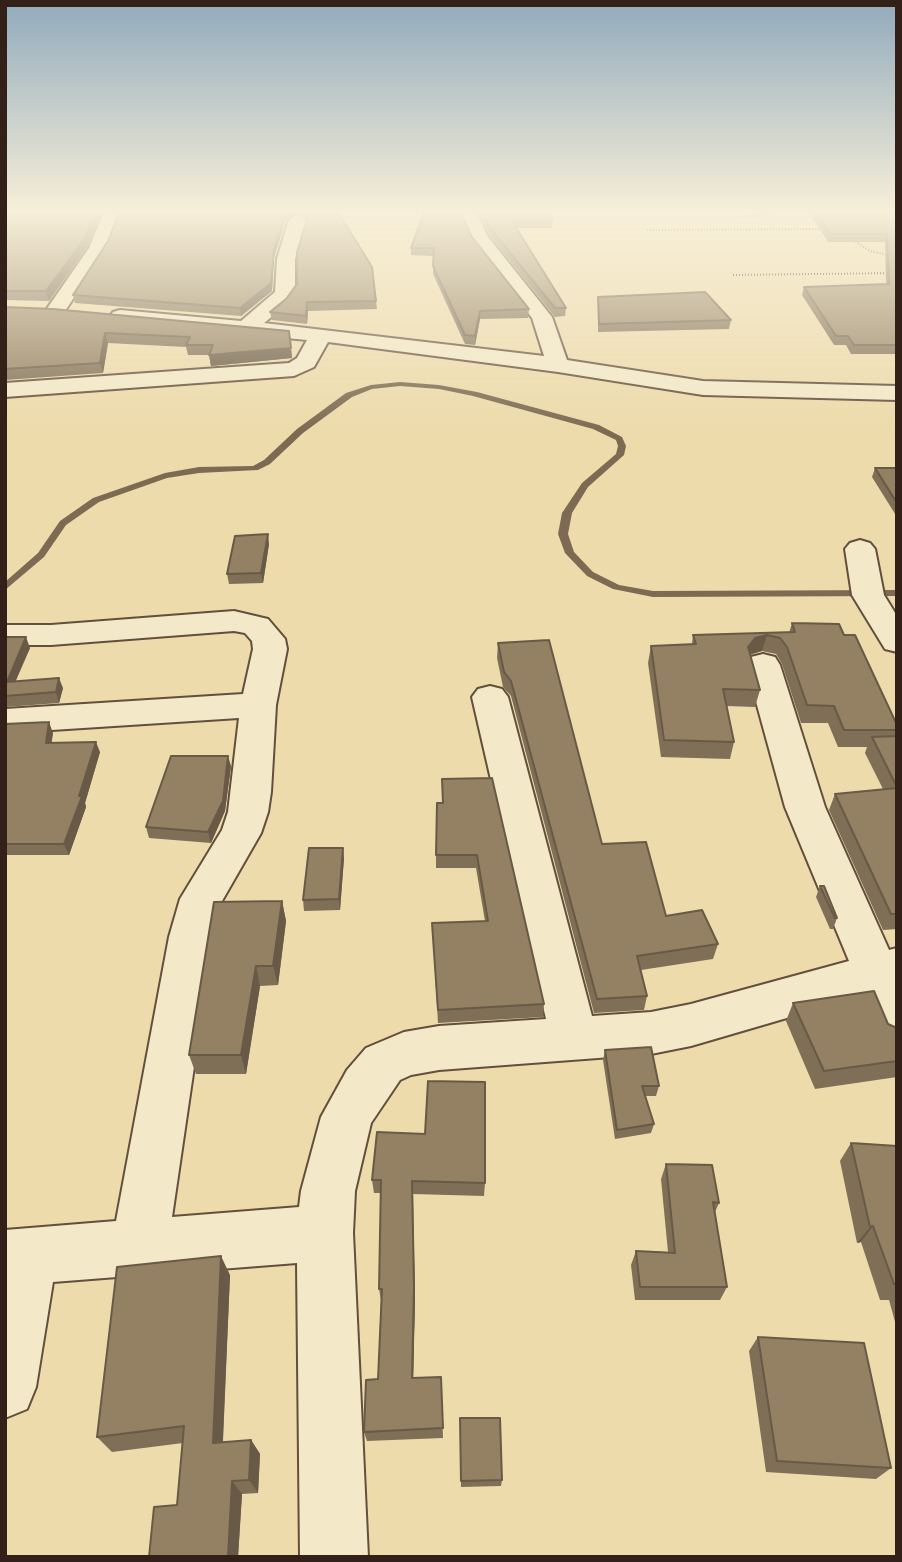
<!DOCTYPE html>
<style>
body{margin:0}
#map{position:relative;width:902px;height:1562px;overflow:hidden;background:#eddbab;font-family:"EB Garamond",serif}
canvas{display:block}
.frame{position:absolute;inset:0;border:7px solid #332018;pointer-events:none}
</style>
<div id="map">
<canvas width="902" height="1562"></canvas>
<div class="frame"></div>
</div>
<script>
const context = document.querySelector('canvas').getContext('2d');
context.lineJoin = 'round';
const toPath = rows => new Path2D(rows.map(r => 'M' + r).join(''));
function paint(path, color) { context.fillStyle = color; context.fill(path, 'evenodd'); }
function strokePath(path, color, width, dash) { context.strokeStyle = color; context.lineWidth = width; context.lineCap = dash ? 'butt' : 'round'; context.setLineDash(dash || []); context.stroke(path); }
paint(toPath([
 [400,382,439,385,477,392,599,425,622,437,626,446,624,455,588,487,572,513,568,534,574,552,593,572,619,585,653,591,897,590,897,596,653,597,613,589,587,576,565,553,558,534,562,513,582,483,616,454,618,446,616,440,593,429,473,396,439,389,400,386,372,389,352,397,303,433,270,464,258,470,199,473,167,478,99,502,66,525,44,557,5,590,5,582,38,553,60,521,93,498,165,473,199,467,253,466,264,460,297,429,346,393,371,385,400,382]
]), '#7d6a52');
const minor = toPath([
 [104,212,121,212,107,248,63,314,49,314,46,310,89,248,104,212],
 [459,212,476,212,488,237,552,317,567,360,703,381,897,386,897,400,703,395,558,372,328,342,314,367,294,376,5,397,5,383,289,363,297,358,307,340,120,322,113,320,110,316,113,312,120,310,241,321,275,292,277,259,289,220,298,215,307,220,295,259,295,292,285,306,264,323,544,356,532,318,474,243,459,212],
 [860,540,870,543,875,549,884,595,897,616,897,652,885,649,852,595,845,549,850,543,860,540],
 [234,611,268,619,285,639,287,649,276,705,271,792,268,812,261,833,222,901,213,937,172,1217,299,1207,301,1191,321,1117,347,1070,366,1048,404,1032,439,1026,546,1019,472,697,478,689,490,686,502,689,508,697,592,1016,651,1012,691,1004,849,961,785,807,746,665,751,657,763,654,775,657,780,665,825,807,889,950,897,948,897,1047,880,1041,862,996,691,1046,651,1054,439,1070,411,1075,400,1080,371,1123,355,1191,353,1233,368,1557,300,1557,297,1263,53,1282,36,1387,27,1409,5,1418,5,1230,116,1221,169,937,180,899,222,830,228,812,239,718,5,733,5,709,243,694,253,649,252,641,245,633,234,631,51,645,5,645,5,625,51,625,234,611]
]);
strokePath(minor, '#624f3d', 4);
strokePath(toPath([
 [742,217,779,212],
 [647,230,822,229],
 [853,240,870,251,897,257],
 [733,275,897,273]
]), '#332018', 2, [1, 2]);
paint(minor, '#f3e8c8');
paint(toPath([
 [5,212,99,212,100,216,87,247,49,301,5,300],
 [119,212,338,212,376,301,377,309,308,311,307,324,272,320,270,312,286,299,297,284,307,219,299,213,286,219,274,258,272,291,241,316,75,303,73,295,108,241],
 [479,212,550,212,553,220,552,228,517,228,566,308,565,316,555,317,490,236],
 [809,212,897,212,897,354,851,354,846,345,834,345,802,295,804,287,886,284,885,242,828,242],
 [472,237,529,309,528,318,480,319,475,345,465,344,433,274,433,256,411,255,411,248],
 [598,297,731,320,729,329,598,332],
 [5,307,289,331,292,358,211,366,209,355,188,355,186,347,108,343,103,373,5,380],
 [875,468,897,468,897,517,872,477],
 [269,544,263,583,229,584,227,574],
 [792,623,844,635,897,725,897,929,883,930,829,810,835,794,883,789,865,753,867,747,838,747,828,723,801,723,782,664,776,654,762,651,750,655,760,690,755,707,727,706,734,742,730,759,661,757,648,663,651,646,692,644,693,635,789,633],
 [5,637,30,648,15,681,63,688,59,703,5,707],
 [498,643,602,844,666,916,718,944,713,959,641,970,647,996,644,1010,594,1013,511,696,503,687,497,658],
 [5,724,53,733,51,743,100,752,85,803,86,807,69,855,5,855],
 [231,766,225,811,211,843,149,838,146,827],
 [442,779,544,1004,543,1017,438,1023,432,923,485,921,476,868,436,868,436,855,442,803],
 [344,858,340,910,304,911,303,900],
 [820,886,837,918,833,929,830,929,816,897],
 [282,901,286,921,278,985,260,986,246,1074,196,1074,189,1055],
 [793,1003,888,1024,897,1028,897,1077,815,1089,786,1021],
 [605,1050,659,1086,656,1096,645,1096,654,1124,651,1133,615,1139,603,1060],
 [851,1143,897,1146,897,1329,889,1300,880,1300,861,1242,857,1243,840,1161],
 [666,1164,719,1203,715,1212,727,1287,720,1300,635,1300,631,1265,636,1251,668,1252,661,1179],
 [372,1180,485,1183,484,1196,413,1194,415,1299,413,1378,441,1377,443,1438,367,1441,364,1432,378,1379,381,1300,379,1289,381,1193,374,1193],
 [230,1275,223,1442,251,1440,260,1454,258,1493,242,1494,238,1557,149,1557,177,1505,183,1443,112,1452,97,1437],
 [758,1337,891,1468,876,1479,766,1472,749,1351],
 [460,1418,502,1480,501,1486,461,1487]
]), '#7f6f56');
paint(toPath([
 [95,212,99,212,100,216,87,247,49,301,46,291],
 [286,212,299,212,286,219,274,258,272,291,241,316,240,308,274,250],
 [307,302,308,311,307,324,306,316],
 [480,311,480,319,475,345,475,336],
 [105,333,108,343,103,373,100,363],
 [291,348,292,358,211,366,209,355],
 [268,534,269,544,263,583,261,573],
 [767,635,762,651,750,654,748,647,755,638],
 [26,637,30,648,11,692,7,682],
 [59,678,63,688,59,703,56,692],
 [49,722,53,733,50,754,46,743],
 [96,742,100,752,85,803,86,807,69,855,64,844],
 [228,756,231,766,225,811,211,843,208,832],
 [343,848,344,858,340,910,339,899],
 [282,901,286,921,278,985,273,966],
 [256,966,260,986,246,1074,241,1055],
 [412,1181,415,1299,413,1388,412,1378],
 [873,1226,861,1242,857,1243,870,1227],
 [221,1256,230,1275,222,1457,213,1443],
 [251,1440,260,1454,258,1493,249,1480],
 [232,1481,242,1494,238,1557,228,1557]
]), '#685a46');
const building = toPath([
 [5,212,95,212,85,238,46,291,5,291,5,212],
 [119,212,286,212,274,250,271,283,240,308,73,295,108,241,119,212],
 [308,212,338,212,372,267,376,301,307,302,306,316,270,312,286,299,297,284,297,252,309,213,308,212],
 [424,212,460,212,472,237,529,309,480,311,475,336,465,335,433,266,434,248,411,248,424,212],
 [483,212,550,212,553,220,512,221,566,308,555,308,490,228,483,212],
 [816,212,897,212,897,345,854,345,848,336,836,336,804,287,889,284,887,234,830,234,816,212],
 [705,292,731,320,599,324,598,297,705,292],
 [5,307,53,309,289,331,291,348,209,355,213,345,186,345,190,337,105,333,100,363,5,369,5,307],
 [875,468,897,468,897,503,875,468],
 [268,534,261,573,227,574,235,536,268,534],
 [792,623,839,624,844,635,855,635,897,725,897,730,844,730,834,706,807,705,787,647,780,638,767,635,755,638,748,647,760,690,723,689,734,742,664,740,651,646,696,644,693,635,795,632,792,623],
 [5,637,26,637,7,682,59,678,56,692,5,696,5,637],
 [549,640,602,844,646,842,666,916,702,910,718,944,637,956,647,996,597,999,511,681,504,672,498,643,549,640],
 [49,722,46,743,96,742,79,796,82,796,64,844,5,844,5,724,49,722],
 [897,736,897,787,872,737,897,736],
 [171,756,228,756,223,801,208,832,146,827,171,756],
 [492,778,544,1004,438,1010,432,923,488,921,477,855,436,855,437,803,443,803,442,779,492,778],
 [897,788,897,914,891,914,835,794,897,788],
 [309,848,343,848,339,899,303,900,309,848],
 [820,886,824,886,837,918,835,918,820,886],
 [282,901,273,966,256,966,241,1055,189,1055,214,902,282,901],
 [874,991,888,1024,897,1028,897,1061,824,1071,793,1003,874,991],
 [651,1047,659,1086,642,1086,654,1124,617,1130,605,1050,651,1047],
 [428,1081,485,1082,485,1183,412,1181,414,1287,412,1378,441,1377,443,1428,364,1432,366,1380,378,1379,382,1289,379,1289,381,1180,372,1180,377,1132,425,1134,428,1081],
 [851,1143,897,1146,897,1284,894,1284,873,1226,870,1227,851,1143],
 [666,1164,712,1165,719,1203,713,1202,727,1287,640,1287,636,1251,675,1253,666,1164],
 [221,1256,213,1443,251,1440,249,1480,232,1481,228,1557,149,1557,154,1507,177,1505,184,1426,97,1437,117,1267,221,1256],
 [758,1337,864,1343,891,1468,777,1461,758,1337],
 [460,1418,500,1418,502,1480,461,1481,460,1418]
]);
paint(building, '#948164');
strokePath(building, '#685a46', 2);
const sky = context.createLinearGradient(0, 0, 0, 431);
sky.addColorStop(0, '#91aabc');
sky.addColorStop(0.49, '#f7efd9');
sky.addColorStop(1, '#f7efd900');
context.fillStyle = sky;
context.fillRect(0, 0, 902, 431);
</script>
